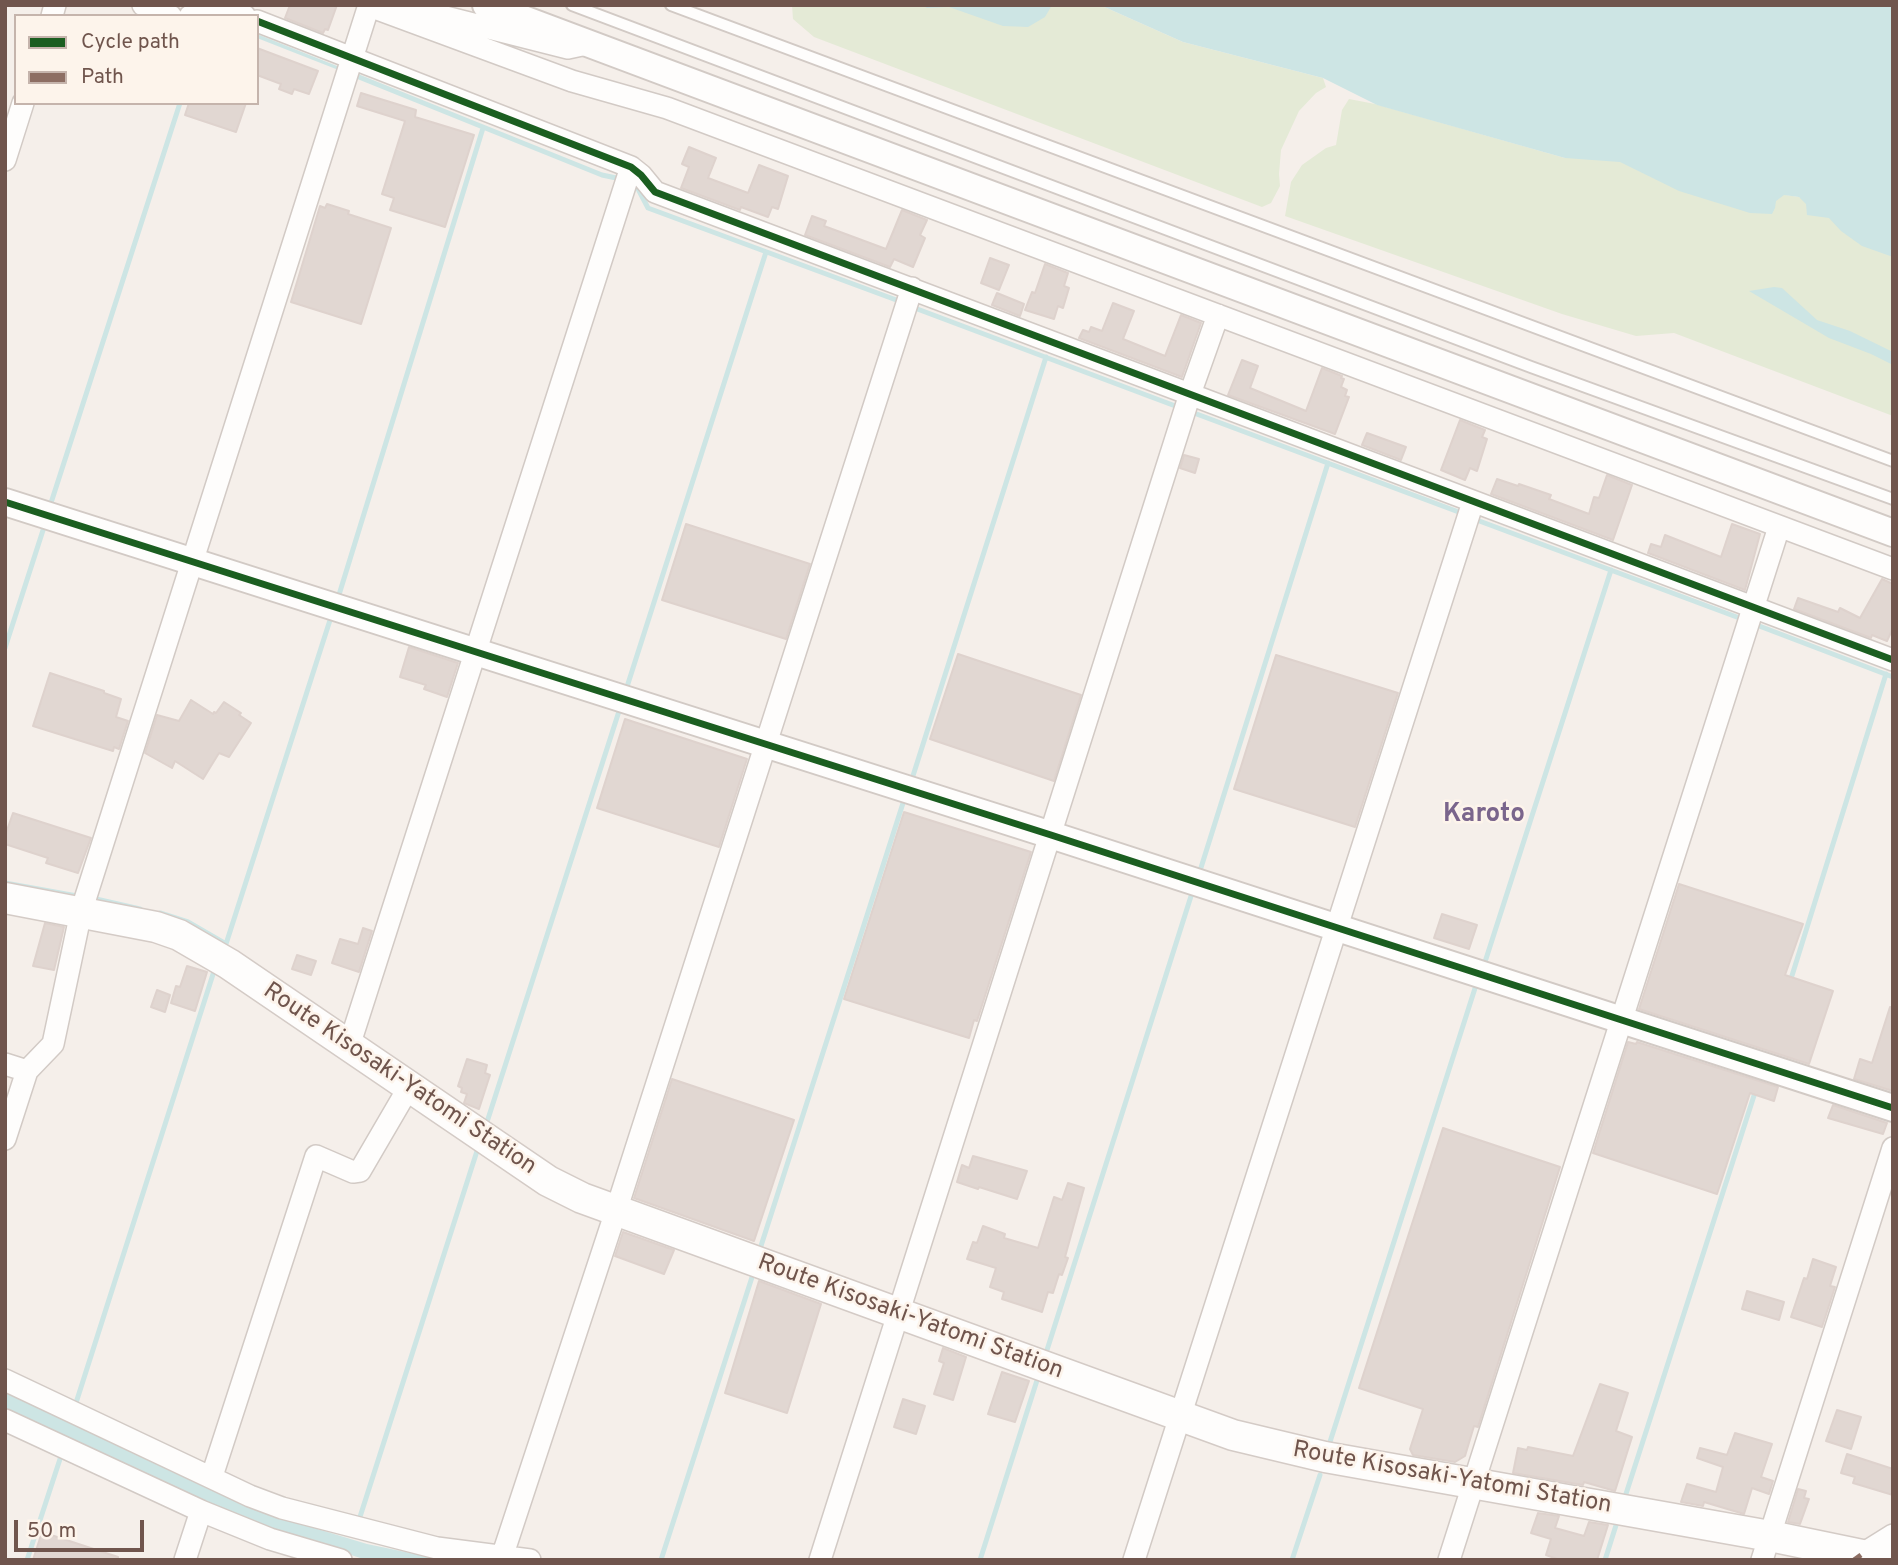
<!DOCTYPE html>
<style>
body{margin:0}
#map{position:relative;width:1898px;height:1565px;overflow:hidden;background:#f5efea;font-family:Overpass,sans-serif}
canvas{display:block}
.frame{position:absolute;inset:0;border:7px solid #70554d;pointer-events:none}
.legend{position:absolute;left:14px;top:14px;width:245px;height:91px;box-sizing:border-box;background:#fdf4eb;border:2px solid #c5b4ac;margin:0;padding:9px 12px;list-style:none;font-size:21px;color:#70554d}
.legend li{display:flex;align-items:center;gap:14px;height:35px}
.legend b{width:35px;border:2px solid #c5b4ac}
.scale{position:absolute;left:14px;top:1520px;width:130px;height:32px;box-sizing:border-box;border:4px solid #70554d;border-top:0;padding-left:9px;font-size:21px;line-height:24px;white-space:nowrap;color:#70554d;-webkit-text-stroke:5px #fdf4eb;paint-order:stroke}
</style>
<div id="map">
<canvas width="1898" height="1565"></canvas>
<div class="frame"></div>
<ul class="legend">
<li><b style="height:9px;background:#1b5e20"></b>Cycle path</li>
<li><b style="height:9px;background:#8d6e63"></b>Path</li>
</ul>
<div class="scale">50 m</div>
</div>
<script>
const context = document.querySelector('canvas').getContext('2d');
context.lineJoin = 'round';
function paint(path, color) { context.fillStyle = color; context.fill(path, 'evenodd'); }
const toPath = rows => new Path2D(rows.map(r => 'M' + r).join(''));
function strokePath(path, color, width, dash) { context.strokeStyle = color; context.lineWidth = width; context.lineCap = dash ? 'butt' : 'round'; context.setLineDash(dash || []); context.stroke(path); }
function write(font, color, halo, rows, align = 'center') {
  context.font = font + ' Overpass,sans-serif'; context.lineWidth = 5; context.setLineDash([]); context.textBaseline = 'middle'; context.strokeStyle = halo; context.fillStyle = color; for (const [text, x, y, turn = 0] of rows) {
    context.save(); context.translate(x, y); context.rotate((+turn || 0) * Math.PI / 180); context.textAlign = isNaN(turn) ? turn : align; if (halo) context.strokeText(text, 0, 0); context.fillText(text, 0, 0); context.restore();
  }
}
paint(toPath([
 [792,5,1100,5,1183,42,1323,78,1326,87,1316,93,1299,111,1281,150,1279,174,1280,186,1271,203,1262,207,814,37,793,19],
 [1349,99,1375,104,1565,158,1604,155,1739,188,1799,197,1893,241,1893,416,1674,333,1636,336,1562,314,1285,216,1291,182,1302,165,1326,148,1336,145,1342,110]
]), '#e4ead6');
paint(toPath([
 [922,5,1052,5,1045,17,1028,27,1003,26,949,7,927,8],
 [1100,5,1893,5,1893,257,1862,246,1841,231,1829,218,1807,215,1806,204,1799,197,1784,195,1776,201,1775,208,1772,214,1750,213,1679,191,1620,162,1565,158,1377,105,1323,78,1183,42],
 [257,34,342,68,341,71,257,38],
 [1774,287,1782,288,1817,320,1850,331,1893,352,1893,365,1871,354,1829,338,1749,291],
 [5,1392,278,1517,367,1544,444,1560,367,1560,273,1531,239,1518,5,1409]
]), '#cde5e4');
strokePath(toPath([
 [354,75,602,175,621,179],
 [636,185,648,208,899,301],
 [912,307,1178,407],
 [1194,413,1464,514],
 [50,506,180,103],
 [1474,519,1742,619],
 [338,598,483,128],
 [1754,624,1893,677],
 [5,648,45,524],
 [625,693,766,252],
 [911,782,1046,357],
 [1199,874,1328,463],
 [5,883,77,896],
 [96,899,140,909],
 [160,913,188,922,226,944,331,617],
 [1485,962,1611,570],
 [1790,982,1886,674],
 [487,1122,621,705],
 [760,1249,904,800],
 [1047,1350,1192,893],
 [75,1406,215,968],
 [1329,1445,1477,982],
 [1625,1497,1760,1077],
 [359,1520,477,1151],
 [27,1560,61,1456],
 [661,1560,754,1271],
 [980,1560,1039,1374],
 [1292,1560,1320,1475],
 [1605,1560,1618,1519]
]), '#cde5e4', 5);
const building = toPath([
 [290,5,337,5,328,30,325,29,323,33,285,18,290,5],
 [257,48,318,71,309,94,294,89,292,94,279,89,281,84,257,75,257,48],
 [361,93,416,110,415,117,474,135,445,227,390,210,394,198,382,194,405,121,357,106,361,93],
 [189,103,246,103,236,132,185,115,189,103],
 [689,147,716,158,708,178,748,193,759,165,788,176,778,209,772,207,768,217,741,207,740,210,681,188,689,167,682,164,689,147],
 [327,204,349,211,348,214,391,228,361,324,291,302,320,206,325,208,327,204],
 [902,210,927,220,920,235,925,238,913,267,894,259,890,267,805,235,812,216,826,221,824,226,886,249,902,210],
 [990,258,1009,265,999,290,981,283,990,258],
 [1045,264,1068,273,1064,286,1069,288,1063,308,1058,306,1054,319,1025,310,1032,292,1035,293,1045,264],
 [997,293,1024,304,1020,316,992,305,997,293],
 [1113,303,1134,311,1123,339,1165,356,1181,315,1201,323,1182,377,1079,338,1083,330,1089,332,1091,327,1102,331,1113,303],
 [1242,360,1258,366,1250,388,1306,411,1322,368,1342,376,1341,378,1344,379,1341,387,1347,390,1345,396,1349,397,1335,434,1228,395,1242,360],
 [1460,420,1485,430,1482,437,1487,439,1477,471,1470,468,1465,480,1441,470,1460,420],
 [1367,433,1406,447,1401,460,1362,445,1367,433],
 [1184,455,1199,459,1195,473,1180,468,1184,455],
 [1607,475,1632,485,1613,540,1491,494,1497,479,1518,486,1519,484,1551,495,1549,499,1589,514,1594,497,1599,498,1607,475],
 [686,524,810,564,786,639,662,600,686,524],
 [1732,524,1760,534,1745,590,1648,553,1651,544,1661,547,1665,535,1721,557,1732,524],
 [1882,579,1893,584,1893,628,1887,641,1872,635,1871,638,1794,609,1798,598,1838,612,1840,608,1860,618,1882,579],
 [409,647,458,663,447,697,424,689,426,685,400,677,409,647],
 [958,654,1081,695,1054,781,930,739,958,654],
 [1276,655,1398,693,1355,827,1234,789,1276,655],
 [50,673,104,691,104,693,121,699,116,717,128,721,119,749,114,747,113,751,33,726,50,673],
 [191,700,213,714,214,712,216,713,224,702,241,713,239,715,251,723,229,757,219,753,203,779,175,761,172,768,145,753,157,715,179,721,191,700],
 [625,719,747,759,719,847,597,808,625,719],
 [904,812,1031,852,977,1021,974,1020,969,1038,844,999,904,812],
 [13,813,91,838,78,873,46,863,48,858,5,844,5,836,13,813],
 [1679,884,1803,924,1785,975,1833,991,1809,1064,1639,1009,1679,884],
 [1442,914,1477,925,1469,949,1434,938,1442,914],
 [45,923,64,927,54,970,33,966,45,923],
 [363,928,372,931,359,972,332,963,340,939,358,944,363,928],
 [297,955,316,961,311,975,292,969,297,955],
 [187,966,207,972,195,1011,171,1003,176,986,180,987,187,966],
 [157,990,170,995,165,1012,151,1007,157,990],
 [1890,1007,1893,1008,1893,1091,1854,1079,1860,1059,1872,1063,1890,1007],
 [1628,1042,1636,1044,1637,1042,1778,1087,1774,1101,1750,1093,1717,1194,1593,1153,1628,1042],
 [467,1059,487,1065,485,1073,490,1075,479,1109,464,1103,467,1094,461,1092,462,1088,458,1086,467,1059],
 [672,1079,794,1120,754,1241,634,1198,672,1079],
 [1833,1105,1887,1123,1883,1134,1828,1118,1833,1105],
 [1443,1128,1560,1167,1478,1427,1474,1426,1465,1456,1455,1462,1413,1455,1410,1449,1423,1409,1359,1388,1443,1128],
 [973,1156,1027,1171,1017,1199,979,1187,978,1189,957,1182,962,1165,969,1168,973,1156],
 [1068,1183,1084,1188,1065,1257,1068,1258,1062,1275,1059,1274,1053,1293,1048,1292,1042,1312,1002,1299,1004,1292,990,1287,996,1268,967,1259,973,1242,977,1243,983,1226,1005,1234,1004,1238,1038,1248,1054,1197,1062,1200,1068,1183],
 [623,1232,674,1250,664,1274,615,1256,623,1232],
 [1813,1259,1836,1267,1830,1286,1835,1287,1822,1327,1791,1317,1804,1278,1807,1279,1813,1259],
 [759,1281,821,1304,787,1413,725,1393,759,1281],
 [1747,1291,1784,1302,1779,1320,1742,1309,1747,1291],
 [943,1348,966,1357,953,1400,934,1394,944,1363,939,1361,943,1348],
 [1002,1372,1029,1381,1015,1422,988,1414,1002,1372],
 [1600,1384,1628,1393,1616,1431,1632,1437,1615,1491,1584,1482,1583,1485,1513,1473,1518,1448,1527,1450,1528,1447,1573,1456,1600,1384],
 [903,1399,925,1406,916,1434,894,1427,903,1399],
 [1837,1410,1861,1417,1851,1449,1826,1441,1837,1410],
 [1735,1433,1772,1444,1761,1477,1773,1481,1769,1494,1752,1488,1744,1514,1704,1502,1703,1506,1681,1502,1687,1484,1716,1492,1723,1467,1697,1458,1700,1448,1727,1455,1735,1433],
 [1847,1454,1893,1469,1893,1495,1853,1483,1855,1477,1841,1473,1847,1454],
 [1798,1489,1806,1491,1804,1498,1809,1499,1800,1524,1788,1522,1798,1489],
 [1538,1513,1559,1516,1555,1528,1584,1536,1589,1522,1608,1525,1597,1560,1560,1560,1546,1555,1551,1539,1531,1533,1538,1513],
 [42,1532,118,1557,118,1560,33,1560,42,1532]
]);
paint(building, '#e1d7d2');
strokePath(building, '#ded2cd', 2);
const service = toPath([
 [572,5,1531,367,1893,499],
 [671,5,1893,461]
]);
const minor = toPath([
 [143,5,171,16],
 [218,5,245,16],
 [369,6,572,81,667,108,1893,569],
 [406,7,568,48,582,45],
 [52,16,55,5],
 [190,16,212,5],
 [257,21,631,167,641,175,655,192,1893,660],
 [5,160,23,103],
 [349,1046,631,167],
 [5,1064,27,1071,53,1044,81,912,369,5],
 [5,1139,27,1071],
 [5,1380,250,1496,282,1508,437,1548,530,1560],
 [5,1420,201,1511,270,1539,341,1560],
 [212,1476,316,1156,353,1172,360,1171,409,1087],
 [1861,1555,1893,1535],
 [502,1557,616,1211,912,288],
 [185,1560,201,1511],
 [820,1560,1190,394,1218,315],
 [1134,1560,1473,502],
 [1449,1560,1779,527],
 [1762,1560,1893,1148]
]);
const tertiary = toPath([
 [486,5,1893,533],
 [5,502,1051,835,1893,1108]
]);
const secondary = toPath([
 [5,898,156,927,179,935,229,964,548,1181,582,1198,1233,1435,1325,1457,1770,1536,1886,1560]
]);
strokePath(service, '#d2cac5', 14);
strokePath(minor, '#d2cac5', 24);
strokePath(tertiary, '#d2cac5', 30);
strokePath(secondary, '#d4cbc6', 33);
strokePath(service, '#fefdfc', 10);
strokePath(minor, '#fefdfc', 21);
strokePath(tertiary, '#fefdfc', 26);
strokePath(secondary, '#fefdfc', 30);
strokePath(toPath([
 [1854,1560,1861,1555]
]), '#8d6e63', 5, [10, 5]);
strokePath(toPath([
 [257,21,631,167,641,175,655,192,1893,660],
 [5,502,1051,835,1893,1108]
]), '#1b5e20', 7);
write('24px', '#70554d', '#fdf4eb', [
 ["Route Kisosaki-Yatomi Station",399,1080,34],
 ["Route Kisosaki-Yatomi Station",910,1318,20],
 ["Route Kisosaki-Yatomi Station",1452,1479,10]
]);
write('bold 26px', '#7a658c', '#fdf4eb', [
 ["Karoto",1484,816]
]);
</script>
